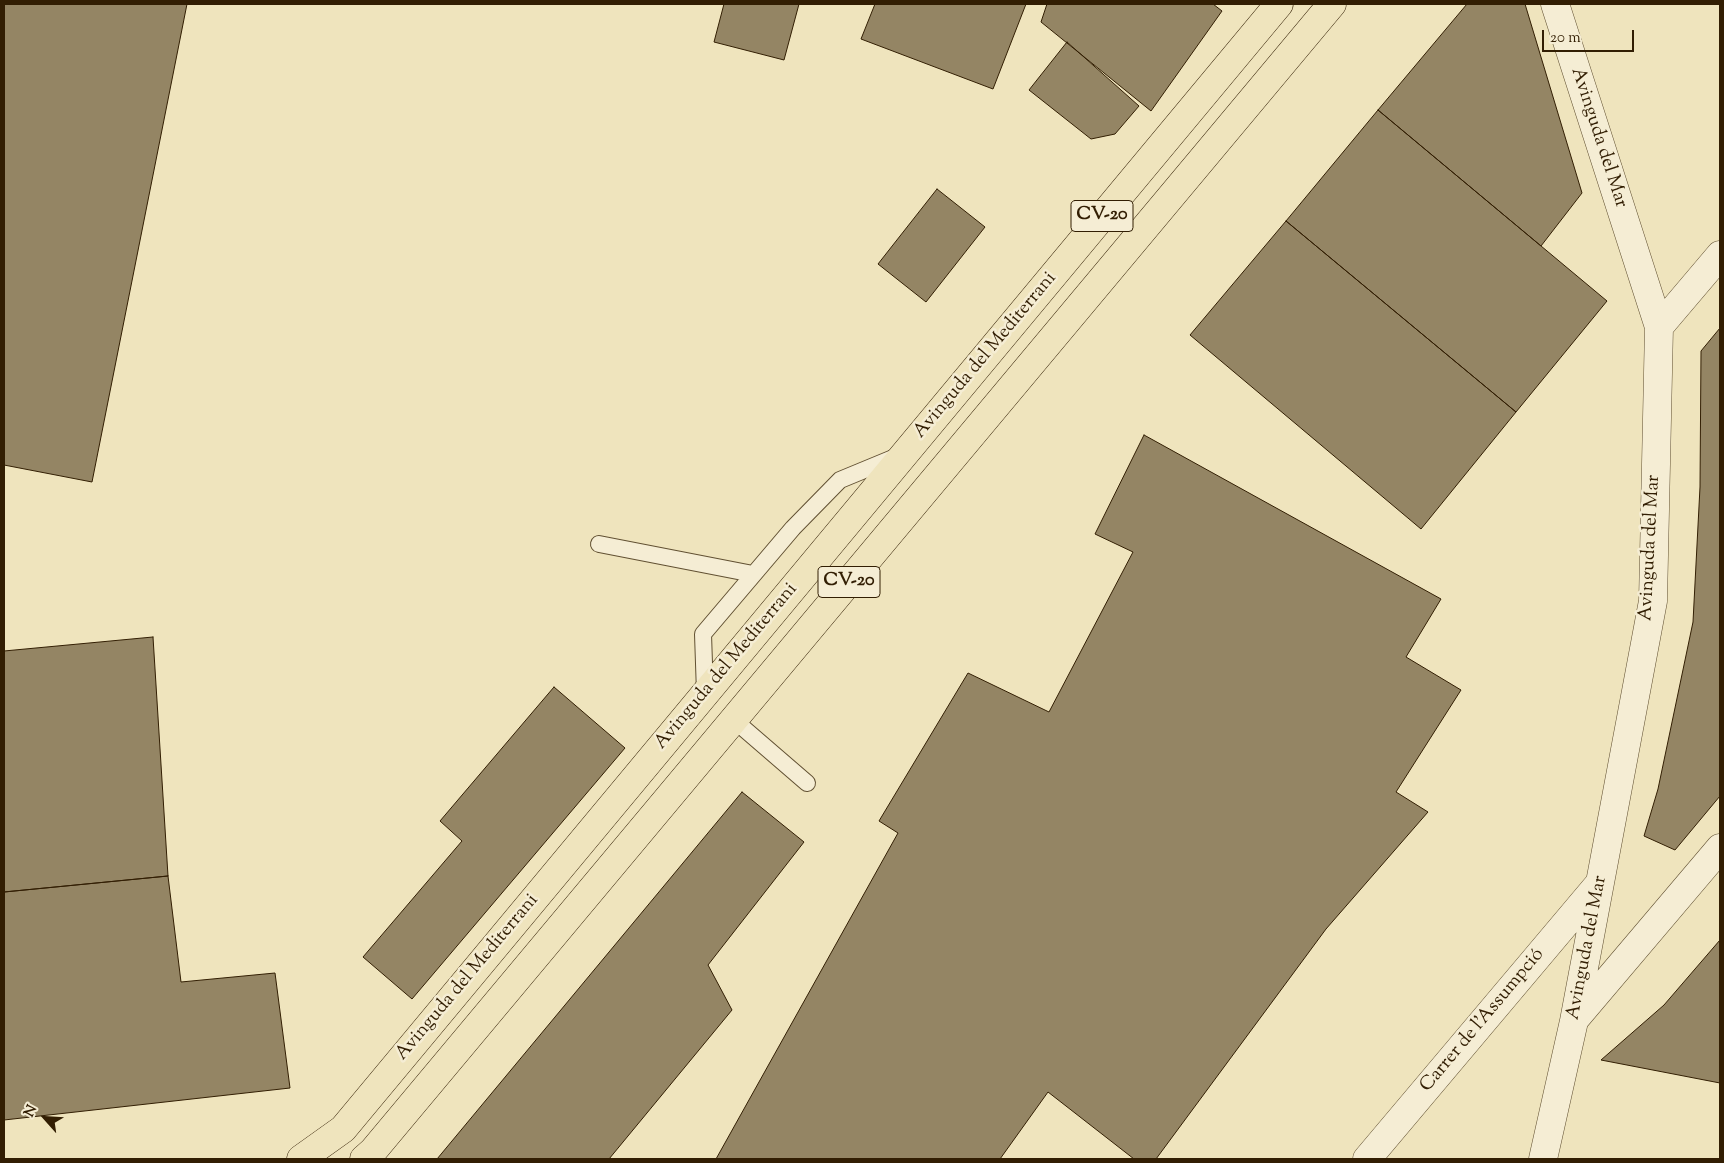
<!DOCTYPE html>
<meta charset="utf-8">
<style>
body{margin:0}
#map{position:relative;width:1724px;height:1163px;overflow:hidden;background:#efe4bd;font-family:"Sorts Mill Goudy",serif}
canvas{display:block}
.frame{position:absolute;inset:0;border:5px solid #321e03;pointer-events:none}
.north{position:absolute;left:20px;top:1093px;width:50px;height:50px;-webkit-text-stroke:4px #f5edd4;paint-order:stroke;rotate:296deg;font-size:14px;font-weight:700;line-height:20px;text-align:center;color:#321e03}
.north::after{content:'';display:block;margin:auto;width:18px;height:22px;background:#321e03;clip-path:polygon(50% 0,100% 100%,50% 72%,0 100%)}
.scale{position:absolute;left:1542px;top:30px;width:92px;height:22px;box-sizing:border-box;border:2px solid #321e03;border-top:0;padding-left:6px;font-size:15px;line-height:18px;white-space:nowrap;color:#321e03;-webkit-text-stroke:4px #f5edd4;paint-order:stroke}
</style>
<div id="map">
<canvas width="1724" height="1163"></canvas>
<div class="frame"></div>
<div class="north">N</div>
<div class="scale">20 m</div>
</div>
<script>
const context = document.querySelector('canvas').getContext('2d');
context.lineJoin = 'round';
function paint(path, color) { context.fillStyle = color; context.fill(path, 'evenodd'); }
const toPath = rows => new Path2D(rows.map(r => 'M' + r).join(''));
function strokePath(path, color, width, dash) { context.strokeStyle = color; context.lineWidth = width; context.lineCap = dash ? 'butt' : 'round'; context.setLineDash(dash || []); context.stroke(path); }
function write(font, color, halo, rows, align = 'center') {
  context.font = font + ' "Sorts Mill Goudy",serif'; context.lineWidth = 5; context.setLineDash([]); context.textBaseline = 'middle'; context.strokeStyle = halo; context.fillStyle = color; for (const [text, x, y, turn = 0] of rows) {
    context.save(); context.translate(x, y); context.rotate((+turn || 0) * Math.PI / 180); context.textAlign = isNaN(turn) ? turn : align; if (halo) context.strokeText(text, 0, 0); context.fillText(text, 0, 0); context.restore();
  }
}
const building = toPath([
 [4,4,187,4,92,482,4,465,4,4],
 [724,4,799,4,784,60,714,42,724,4],
 [875,4,1026,4,993,89,861,39,875,4],
 [1047,4,1213,4,1222,11,1151,111,1041,22,1047,4],
 [1467,4,1525,4,1582,193,1541,246,1378,110,1467,4],
 [1067,42,1139,106,1115,134,1091,139,1029,90,1067,42],
 [1378,110,1607,301,1516,412,1286,221,1378,110],
 [937,189,985,227,926,302,878,264,937,189],
 [1286,221,1516,412,1421,529,1190,335,1286,221],
 [1720,328,1720,796,1675,850,1644,836,1658,789,1693,622,1700,487,1701,351,1720,328],
 [1144,435,1441,599,1406,657,1461,690,1396,792,1428,812,1326,929,1156,1159,1134,1159,1048,1092,1000,1159,716,1159,898,833,879,821,968,673,1049,712,1133,552,1095,534,1144,435],
 [153,637,168,876,4,892,4,651,153,637],
 [554,687,625,748,412,999,363,957,462,841,440,821,554,687],
 [742,792,804,842,708,965,732,1010,609,1159,437,1159,742,792],
 [168,876,181,982,275,973,290,1088,4,1120,4,892,168,876],
 [1720,940,1720,1083,1601,1060,1664,1005,1720,940]
]);
paint(building, '#948564');
strokePath(building, '#321e03', 1);
const service = toPath([
 [599,544,753,574],
 [705,693,703,634,793,528,840,480,898,456],
 [734,720,807,783]
]);
const minor = toPath([
 [1659,327,1720,255],
 [1575,1019,1720,848],
 [1367,1159,1598,885],
 [1543,1159,1574,1021,1653,601,1659,327,1555,4]
]);
const primary = toPath([
 [301,1159,343,1129,1279,4],
 [364,1159,373,1151,1332,4]
]);
strokePath(service, '#615032', 18);
strokePath(minor, '#615032', 29);
strokePath(primary, '#321e03', 29);
strokePath(service, '#f5edd4', 16);
strokePath(minor, '#f5edd4', 28);
strokePath(primary, '#efe4bd', 28);
for (const [x, y, w] of [
 [1102,216,62],
 [849,582,62]
]) { const box = new Path2D(); box.roundRect(x - w / 2, y - 15.5, w, 31, 4); context.fillStyle = '#f5edd4'; context.fill(box); strokePath(box, '#321e03', 1); }
write('bold 18px', '#321e03', null, [
 ["CV-20",1102,216],
 ["CV-20",849,582]
]);
write('19px', '#321e03', '#f5edd4', [
 ["Avinguda del Mar",1598,138,72],
 ["Avinguda del Mediterrani",986,356,-50],
 ["Avinguda del Mar",1651,548,-87],
 ["Avinguda del Mediterrani",727,667,-50],
 ["Avinguda del Mar",1588,948,-79],
 ["Avinguda del Mediterrani",468,978,-50],
 ["Carrer de l'Assumpció",1483,1021,-50]
]);
</script>
